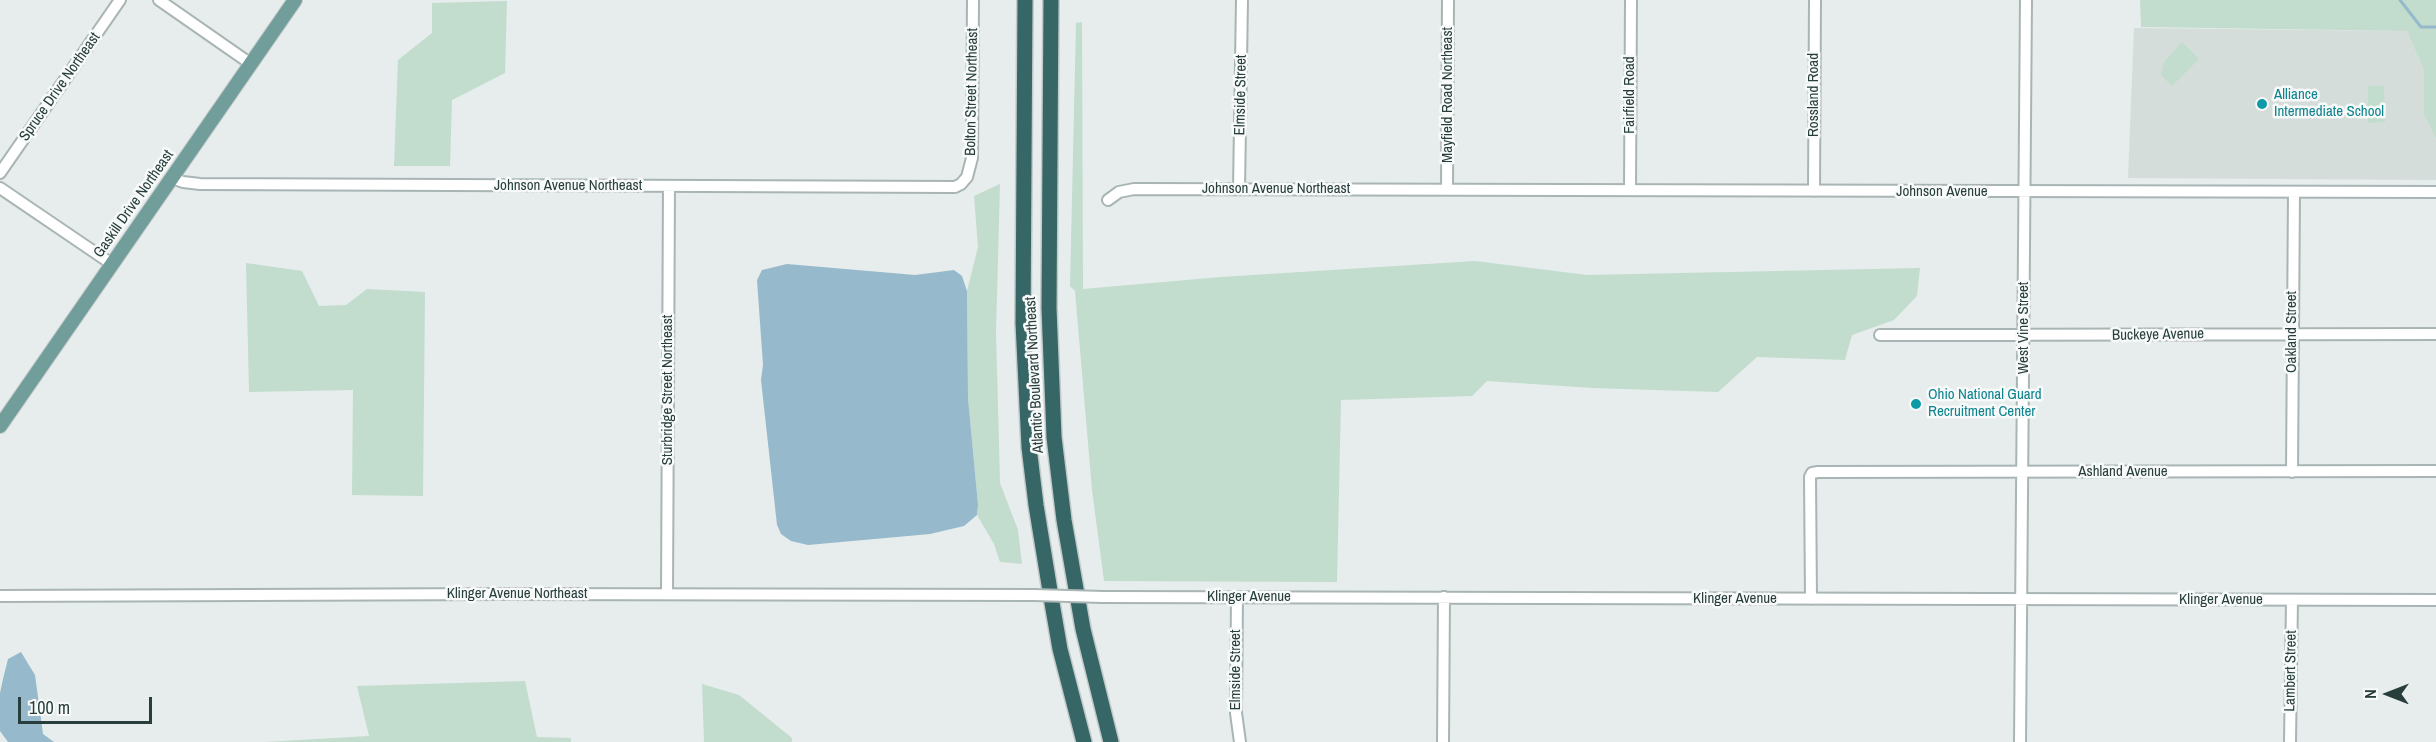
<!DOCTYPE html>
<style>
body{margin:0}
#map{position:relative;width:2436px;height:742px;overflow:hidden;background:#e6edec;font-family:"Archivo Narrow",sans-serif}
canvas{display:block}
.north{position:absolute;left:2358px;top:664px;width:60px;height:60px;-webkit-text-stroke:4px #f7faf9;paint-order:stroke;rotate:270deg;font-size:16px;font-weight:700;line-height:24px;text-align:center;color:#273e3c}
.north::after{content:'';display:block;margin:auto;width:21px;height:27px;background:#273e3c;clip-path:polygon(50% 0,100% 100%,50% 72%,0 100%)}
.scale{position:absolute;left:18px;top:697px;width:134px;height:27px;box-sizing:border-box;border:3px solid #273e3c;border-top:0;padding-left:8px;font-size:18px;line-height:21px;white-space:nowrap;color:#273e3c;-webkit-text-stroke:4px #f7faf9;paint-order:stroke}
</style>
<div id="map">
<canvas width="2436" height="742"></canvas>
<div class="north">N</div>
<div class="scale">100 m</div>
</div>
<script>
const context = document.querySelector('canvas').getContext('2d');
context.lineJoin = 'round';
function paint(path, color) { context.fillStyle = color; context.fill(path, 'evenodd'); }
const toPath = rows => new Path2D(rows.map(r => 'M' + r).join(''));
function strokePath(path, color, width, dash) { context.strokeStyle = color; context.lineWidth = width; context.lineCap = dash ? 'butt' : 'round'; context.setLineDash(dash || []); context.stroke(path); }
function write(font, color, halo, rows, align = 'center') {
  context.font = font + ' "Archivo Narrow",sans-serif'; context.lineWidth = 5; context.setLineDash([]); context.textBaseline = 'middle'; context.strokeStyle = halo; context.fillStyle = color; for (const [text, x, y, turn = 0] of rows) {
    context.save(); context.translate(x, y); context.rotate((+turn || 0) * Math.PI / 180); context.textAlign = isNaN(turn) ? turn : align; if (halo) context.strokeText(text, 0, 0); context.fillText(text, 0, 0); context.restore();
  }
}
paint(toPath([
 [2134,28,2407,31,2424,71,2424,115,2436,137,2436,180,2128,178]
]), '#d5dddb');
paint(toPath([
 [2140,0,2436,0,2436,138,2424,115,2424,71,2407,31,2141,27],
 [507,1,505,73,452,100,450,166,394,166,398,60,432,33,432,3],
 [1082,22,1083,289,1221,277,1475,261,1587,275,1920,268,1917,296,1894,320,1852,335,1845,360,1757,357,1718,392,1593,388,1487,381,1472,396,1341,400,1337,582,1104,581,1092,490,1075,291,1070,286,1076,23],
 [2182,42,2199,59,2172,86,2161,75,2164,62],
 [2368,86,2384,86,2385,122,2368,123],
 [1000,184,996,332,1000,483,1018,530,1022,564,1000,562,994,544,977,515,978,505,968,398,967,291,978,247,974,196],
 [246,263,302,271,319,306,346,305,367,289,425,292,423,496,352,495,353,390,249,392],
 [525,681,537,737,571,738,571,742,265,742,369,736,357,686],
 [702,684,739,695,792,738,792,742,704,742]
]), '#c2dcce');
paint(toPath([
 [787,264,915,275,954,270,962,276,967,291,968,398,978,505,977,515,964,526,930,534,808,545,791,541,781,534,777,525,761,380,763,365,757,280,762,270],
 [21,652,35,675,43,734,54,742,8,742,0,731,0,693,3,679,8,659]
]), '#96b9cb');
strokePath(toPath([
 [2400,0,2421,27,2436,27]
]), '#96b9cb', 3);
const minor = toPath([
 [159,0,251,64],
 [0,173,120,0],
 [172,178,183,182,200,184,955,187,961,184,967,177,972,158,973,0],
 [0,188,112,264],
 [1239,189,1242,0],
 [1447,189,1448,0],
 [1630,190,1631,0],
 [1814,191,1815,0],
 [1108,200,1119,192,1134,189,2436,192],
 [1880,335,2436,334],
 [2292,472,2294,192],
 [667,594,669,186],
 [0,596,500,594,1034,595],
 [1103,597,2436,600],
 [1237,597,1236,713,1240,742],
 [1811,599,1810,477,1812,473,1818,472,2436,471],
 [1443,742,1444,597],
 [2020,742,2026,0],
 [2290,742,2292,600]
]);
const major = toPath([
 [0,426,295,0]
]);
const highway = toPath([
 [1025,0,1023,323,1029,447,1036,505,1052,603,1060,649,1084,742],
 [1051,0,1049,308,1054,437,1064,520,1083,629,1111,742]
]);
strokePath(minor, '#a9b5b4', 14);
strokePath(major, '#c3c9c8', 16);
strokePath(highway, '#c3c9c8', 18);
strokePath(minor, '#fff', 10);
strokePath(major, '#719d9a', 14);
strokePath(highway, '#366766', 15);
const minorBridge = toPath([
 [1034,595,1103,597]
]);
strokePath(minorBridge, '#a9b5b4', 14, []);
strokePath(minorBridge, '#fff', 10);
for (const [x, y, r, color] of [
 [2262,104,6,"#0f9aa8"],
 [1916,404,6,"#0f9aa8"]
]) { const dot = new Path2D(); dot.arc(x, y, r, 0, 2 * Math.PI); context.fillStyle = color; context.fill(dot); strokePath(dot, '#f7faf9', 2); }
write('15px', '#273e3c', '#f7faf9', [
 ["Spruce Drive Northeast",60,87,-55],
 ["Bolton Street Northeast",972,92,-89],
 ["Elmside Street",1241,95,-89],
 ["Mayfield Road Northeast",1448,95,-90],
 ["Fairfield Road",1630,95,-90],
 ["Rossland Road",1814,95,-90],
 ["Johnson Avenue Northeast",568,186],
 ["Johnson Avenue Northeast",1276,189],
 ["Johnson Avenue",1942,192],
 ["Gaskill Drive Northeast",134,204,-55],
 ["West Vine Street",2024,328,-90],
 ["Oakland Street",2292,332,-90],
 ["Buckeye Avenue",2158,335,-1],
 ["Atlantic Boulevard Northeast",1035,375,-93],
 ["Sturbridge Street Northeast",668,390,-90],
 ["Ashland Avenue",2123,472],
 ["Klinger Avenue Northeast",517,594],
 ["Klinger Avenue",1249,597],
 ["Klinger Avenue",1735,599],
 ["Klinger Avenue",2221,600],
 ["Elmside Street",1236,670,-90],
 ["Lambert Street",2291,671,-89]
]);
write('15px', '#0d838f', '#f7faf9', [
 ["Alliance",2274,95],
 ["Intermediate School",2274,112],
 ["Ohio National Guard",1928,395],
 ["Recruitment Center",1928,412]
], 'left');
</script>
